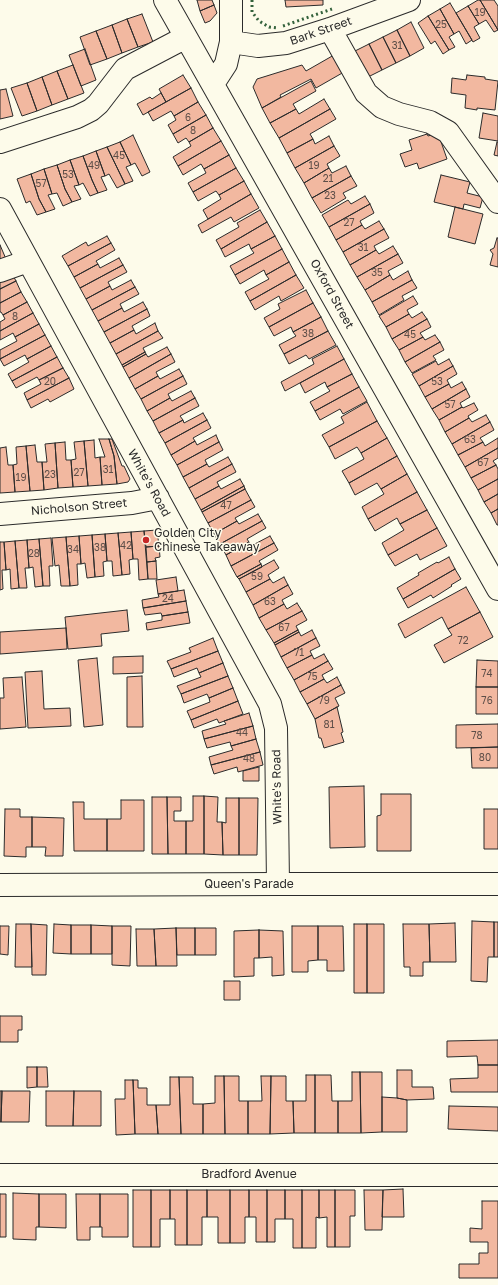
<!DOCTYPE html>
<style>
body{margin:0}
canvas{display:block;background:#fdfbea}
</style>
<canvas width="498" height="1285"></canvas>
<script>
const context = document.querySelector('canvas').getContext('2d');
context.lineJoin = 'round';
function paint(path, color) { context.fillStyle = color; context.fill(path, 'evenodd'); }
const toPath = rows => new Path2D(rows.map(r => 'M' + r).join(''));
function strokePath(path, color, width, dash) { context.strokeStyle = color; context.lineWidth = width; context.lineCap = dash ? 'butt' : 'round'; context.setLineDash(dash || []); context.stroke(path); }
function write(font, color, halo, rows, align = 'center') {
  context.font = font + ' "Golos Text",sans-serif'; context.lineWidth = 3; context.setLineDash([]); context.textBaseline = 'middle'; context.strokeStyle = halo; context.fillStyle = color; for (const [text, x, y, turn = 0] of rows) {
    context.save(); context.translate(x, y); context.rotate((+turn || 0) * Math.PI / 180); context.textAlign = isNaN(turn) ? turn : align; if (halo) context.strokeText(text, 0, 0); context.fillText(text, 0, 0); context.restore();
  }
}
const building = toPath([
 [197,0,212,0,214,5,200,11,197,0],
 [285,0,323,0,323,5,286,7,285,0],
 [478,0,480,0,498,30,494,32,486,20,479,24,468,6,478,0],
 [480,0,494,0,498,6,498,30,480,0],
 [450,3,472,40,466,44,459,31,454,34,440,9,450,3],
 [214,5,217,13,210,21,205,23,200,11,214,5],
 [468,6,479,24,474,27,480,38,473,42,456,13,468,6],
 [440,9,454,34,449,37,455,47,449,50,428,16,440,9],
 [142,14,153,42,138,47,127,19,142,14],
 [428,16,449,50,443,54,435,41,431,44,418,23,428,16],
 [127,19,138,47,122,53,112,25,127,19],
 [411,22,424,48,410,56,397,30,411,22],
 [112,25,122,53,107,59,96,31,112,25],
 [397,30,410,56,396,63,383,37,397,30],
 [96,31,107,59,90,65,80,37,96,31],
 [383,37,396,63,382,70,369,44,383,37],
 [369,44,382,70,368,77,355,51,369,44],
 [85,49,96,80,81,86,69,55,85,49],
 [334,55,344,72,316,88,311,79,280,95,281,97,262,108,253,87,257,79,302,65,306,71,334,55],
 [73,65,84,93,68,99,57,71,73,65],
 [57,71,68,99,52,105,42,77,57,71],
 [183,75,191,88,166,102,159,89,183,75],
 [467,75,485,77,485,79,498,81,495,110,477,108,477,110,465,108,466,95,451,93,452,78,466,80,467,75],
 [42,77,52,105,37,111,27,83,42,77],
 [311,81,316,91,293,104,296,109,270,123,262,108,311,81],
 [27,83,37,111,22,116,11,88,27,83],
 [191,88,198,102,174,116,171,111,153,121,148,112,191,88],
 [6,89,13,116,0,119,0,90,6,89],
 [161,93,166,102,143,115,137,104,150,97,152,99,161,93],
 [324,99,330,109,279,138,270,123,296,109,299,114,324,99],
 [198,102,206,115,173,134,168,125,176,120,174,116,198,102],
 [330,109,336,119,310,134,313,139,287,153,279,138,330,109],
 [483,113,498,116,498,141,479,138,483,113],
 [206,115,213,128,189,142,186,138,178,143,173,134,206,115],
 [213,128,221,141,178,166,173,157,191,146,189,142,213,128],
 [438,133,447,159,419,169,417,163,405,167,400,154,412,150,409,140,427,134,428,136,438,133],
 [133,135,150,172,142,176,135,163,131,165,120,142,133,135],
 [329,136,334,146,295,168,287,153,313,139,315,144,329,136],
 [221,141,229,155,204,169,201,164,183,175,178,166,221,141],
 [120,142,131,165,126,167,133,181,125,184,107,147,120,142],
 [497,142,498,142,498,156,494,155,497,142],
 [334,146,340,156,327,164,329,168,304,183,295,168,334,146],
 [107,147,125,184,117,188,109,174,105,176,96,151,107,147],
 [96,151,105,176,101,177,107,190,98,193,92,180,83,156,96,151],
 [229,155,236,168,193,192,188,183,206,173,204,169,229,155],
 [83,156,92,180,98,193,90,196,83,183,79,185,70,160,83,156],
 [70,160,79,185,74,186,81,199,72,202,65,189,57,165,70,160],
 [57,165,65,189,72,202,63,206,57,193,52,194,44,169,57,165],
 [346,166,351,176,312,198,304,183,329,168,332,173,346,166],
 [236,168,244,181,219,195,216,191,198,201,193,192,236,168],
 [44,169,52,194,48,195,55,209,46,212,39,199,31,174,44,169],
 [31,174,39,199,46,212,37,215,30,201,26,203,17,179,31,174],
 [441,175,470,182,467,193,483,197,480,208,464,204,463,209,434,202,441,175],
 [351,176,357,186,343,193,346,198,321,213,312,198,351,176],
 [244,181,251,194,208,219,203,210,221,199,219,195,244,181],
 [251,194,259,208,234,222,231,217,202,233,198,225,251,194],
 [365,196,370,204,329,227,322,215,348,200,351,204,365,196],
 [370,204,374,213,360,221,362,225,336,240,329,227,370,204],
 [455,207,483,214,475,244,448,237,455,207],
 [260,210,267,222,221,249,216,240,239,227,237,223,260,210],
 [379,221,384,229,343,252,336,240,362,225,365,229,379,221],
 [267,222,275,236,251,249,249,244,225,257,221,249,267,222],
 [384,229,389,238,374,246,376,250,350,265,343,252,384,229],
 [107,236,111,243,68,266,62,256,86,242,88,246,107,236],
 [275,236,282,249,235,275,230,266,254,253,251,249,275,236],
 [497,238,498,238,498,267,490,265,493,254,490,250,494,248,497,238],
 [111,243,115,250,96,261,98,264,74,277,68,266,111,243],
 [0,245,6,259,0,262,0,245],
 [393,246,398,254,357,277,350,265,376,250,379,254,393,246],
 [282,249,289,262,266,275,264,270,240,284,235,275,282,249],
 [398,254,403,263,388,271,390,275,365,290,357,277,398,254],
 [119,258,123,265,80,288,74,277,98,264,100,268,119,258],
 [289,262,296,275,250,301,245,292,269,279,266,275,289,262],
 [123,265,127,272,108,282,110,286,86,299,80,288,123,265],
 [10,270,16,281,0,289,0,273,10,270],
 [408,271,412,280,372,302,365,290,390,275,393,280,408,271],
 [296,275,304,288,281,301,279,296,255,310,250,301,296,275],
 [131,280,135,287,92,310,86,299,110,286,112,290,131,280],
 [412,280,417,288,402,296,404,300,379,315,372,302,412,280],
 [16,281,21,292,0,303,0,289,16,281],
 [135,287,139,294,120,304,122,308,98,321,92,310,135,287],
 [306,290,313,303,269,327,264,318,280,309,278,304,306,290],
 [21,292,27,302,3,315,1,312,0,312,0,303,21,292],
 [413,296,418,304,407,310,409,314,386,327,379,316,413,296],
 [27,302,33,313,0,331,0,322,5,319,3,315,27,302],
 [143,302,147,309,104,332,98,321,122,308,124,312,143,302],
 [313,303,321,317,293,332,291,327,274,336,269,327,313,303],
 [147,309,150,316,132,326,134,330,110,343,104,332,147,309],
 [422,312,427,319,392,339,386,327,409,314,412,318,422,312],
 [33,313,39,324,15,337,13,333,0,340,0,331,33,313],
 [321,317,328,331,284,354,279,345,296,336,293,332,321,317],
 [427,319,431,327,420,333,423,337,399,350,392,339,427,319],
 [155,323,158,331,116,354,110,343,134,330,136,334,155,323],
 [39,324,45,335,0,359,0,350,17,341,15,337,39,324],
 [158,331,163,338,143,348,145,352,122,365,116,354,158,331],
 [328,331,336,345,309,359,306,355,289,364,284,354,328,331],
 [45,335,51,346,27,359,25,355,4,366,0,359,45,335],
 [435,335,440,342,405,362,399,350,423,337,425,340,435,335],
 [440,342,444,350,433,356,436,360,412,373,405,362,440,342],
 [51,346,57,357,12,381,8,374,29,362,27,359,51,346],
 [337,346,344,359,285,391,281,382,314,364,312,359,337,346],
 [167,347,171,354,129,378,123,367,146,354,148,357,167,347],
 [145,352,146,354,123,367,122,365,145,352],
 [171,354,175,362,156,372,158,376,135,389,129,378,171,354],
 [57,357,63,368,39,380,37,377,16,388,12,381,57,357],
 [344,359,352,374,327,387,325,382,305,393,300,383,344,359],
 [449,359,453,366,419,386,412,374,436,361,438,365,449,359],
 [453,366,457,374,447,380,449,384,425,397,419,386,453,366],
 [63,368,69,378,27,400,24,393,41,384,39,380,63,368],
 [179,369,183,376,141,399,135,389,158,376,160,379,179,369],
 [352,374,359,387,315,411,310,402,330,391,327,387,352,374],
 [183,376,187,384,168,394,170,398,147,411,141,399,183,376],
 [69,378,74,389,50,402,48,399,31,408,27,400,69,378],
 [462,382,466,389,432,409,425,397,449,384,451,388,462,382],
 [359,387,367,401,343,414,340,409,320,420,315,411,359,387],
 [466,389,470,397,460,403,462,407,439,420,432,409,466,389],
 [191,391,195,398,153,421,147,411,170,398,172,401,191,391],
 [195,398,199,406,180,416,183,420,159,433,153,421,195,398],
 [367,402,377,421,329,447,322,435,344,423,341,417,367,402],
 [474,403,478,410,468,416,469,418,445,432,439,420,462,407,463,408,474,403],
 [203,413,207,420,165,443,159,433,183,420,184,423,203,413],
 [486,415,490,422,452,444,445,432,469,418,472,422,486,415],
 [207,420,211,428,193,438,195,441,171,455,165,443,207,420],
 [377,421,387,438,361,453,357,447,335,459,329,447,377,421],
 [490,422,494,430,480,438,483,442,458,455,452,444,490,422],
 [216,435,219,442,177,465,171,455,195,441,197,445,216,435],
 [387,438,397,456,349,483,342,471,364,459,361,453,387,438],
 [498,438,498,448,465,467,458,455,483,442,485,446,498,438],
 [99,439,109,439,114,456,117,484,102,485,100,457,105,457,99,439],
 [109,439,112,439,122,466,124,466,130,479,128,482,117,484,114,456,109,439],
 [94,440,95,458,100,457,102,485,88,486,84,441,94,440],
 [84,441,88,486,73,487,71,460,76,459,74,442,84,441],
 [65,442,66,460,71,460,73,487,58,488,55,443,65,442],
 [219,442,223,450,205,460,207,464,183,477,177,465,219,442],
 [55,443,58,488,44,490,42,462,47,462,45,444,55,443],
 [35,445,37,462,42,462,44,490,30,491,26,446,35,445],
 [26,446,30,491,15,492,13,465,17,464,16,447,26,446],
 [6,447,8,465,13,465,15,492,0,493,0,448,6,447],
 [498,448,498,458,493,461,496,465,471,478,465,467,498,448],
 [397,456,407,474,381,489,377,483,355,495,349,483,397,456],
 [228,457,232,464,189,488,183,477,207,464,209,467,228,457],
 [232,464,236,472,217,482,219,486,195,499,189,488,232,464],
 [496,465,498,469,498,479,478,490,471,478,496,465],
 [407,474,417,492,368,519,362,507,384,494,381,489,407,474],
 [240,479,244,486,201,510,195,499,219,486,221,489,240,479],
 [498,479,498,494,484,502,478,490,498,479],
 [244,486,245,489,202,512,201,510,244,486],
 [245,489,251,500,208,523,202,512,245,489],
 [417,492,427,510,400,524,397,518,375,531,368,519,417,492],
 [498,494,498,509,491,513,484,502,498,494],
 [251,500,255,507,235,518,237,521,214,534,208,523,251,500],
 [498,509,498,525,497,525,491,513,498,509],
 [427,510,437,528,388,555,382,543,404,530,400,524,427,510],
 [258,514,262,521,220,544,214,534,237,521,239,524,258,514],
 [262,521,266,528,247,539,249,542,226,555,220,544,262,521],
 [437,528,447,546,420,560,417,554,395,566,388,555,437,528],
 [157,530,159,546,146,547,144,531,157,530],
 [144,531,148,579,139,580,138,559,133,559,131,532,144,531],
 [131,532,133,559,129,560,130,574,122,575,118,533,131,532],
 [118,533,122,575,113,576,112,561,107,561,105,534,118,533],
 [105,534,107,561,103,562,104,576,95,577,92,535,105,534],
 [92,535,95,577,87,578,85,563,81,564,79,536,92,535],
 [79,536,81,564,77,564,78,585,70,586,66,537,79,536],
 [270,536,274,543,231,566,226,555,249,542,251,546,270,536],
 [66,537,70,586,61,586,59,565,55,566,52,538,66,537],
 [51,538,53,566,49,566,50,586,43,586,39,539,51,538],
 [39,539,43,586,35,587,33,567,29,568,27,540,39,539],
 [27,540,29,568,25,568,27,588,19,588,15,541,27,540],
 [15,541,19,588,11,589,10,569,6,570,4,542,15,541],
 [0,542,4,542,6,570,2,570,3,589,0,590,0,542],
 [274,543,278,550,259,561,261,564,237,577,231,566,274,543],
 [159,546,160,557,155,558,156,561,147,562,146,547,159,546],
 [449,557,455,569,403,599,397,588,419,575,418,573,437,562,438,563,449,557],
 [274,560,279,568,268,575,270,579,246,592,239,579,274,560],
 [156,561,157,579,148,579,147,562,156,561],
 [261,564,262,567,239,579,237,577,261,564],
 [455,569,461,579,451,585,452,586,433,598,431,595,408,608,403,599,455,569],
 [176,577,178,591,158,594,156,580,176,577],
 [284,577,288,585,253,605,246,592,270,579,273,583,284,577],
 [288,585,293,594,282,600,284,604,259,618,253,605,288,585],
 [466,587,480,612,448,629,442,617,405,638,398,624,466,587],
 [184,590,186,601,143,608,142,600,159,597,158,594,184,590],
 [186,601,188,612,162,616,161,613,145,615,143,608,186,601],
 [297,603,302,611,266,630,259,618,284,604,287,609,297,603],
 [127,610,129,631,101,634,102,646,68,649,65,617,127,610],
 [302,611,307,620,296,626,298,630,274,643,266,630,302,611],
 [188,612,190,623,147,630,146,623,162,620,162,616,188,612],
 [480,612,493,637,444,663,434,645,452,635,448,629,480,612],
 [66,628,67,649,0,654,0,632,66,628],
 [298,630,299,632,275,645,274,643,298,630],
 [312,630,316,638,281,657,275,645,299,632,301,636,312,630],
 [213,638,218,651,171,669,167,661,191,652,189,648,213,638],
 [316,638,320,646,310,651,312,655,287,668,281,657,316,638],
 [218,651,223,663,199,673,197,668,174,677,171,669,218,651],
 [324,654,328,661,294,680,287,668,312,655,314,659,324,654],
 [143,656,143,673,113,674,113,657,143,656],
 [97,658,103,725,84,727,78,660,97,658],
 [477,660,498,661,498,687,476,687,477,660],
 [328,661,333,669,322,675,324,679,300,692,294,680,328,661],
 [223,663,228,676,181,694,177,686,201,677,199,673,223,663],
 [42,671,44,709,70,708,71,726,28,728,25,672,42,671],
 [142,676,143,727,127,727,127,677,142,676],
 [228,676,233,688,209,698,207,694,184,703,181,694,228,676],
 [22,677,26,727,0,729,0,698,4,698,3,678,22,677],
 [337,677,341,685,307,704,300,692,324,679,327,683,337,677],
 [341,685,345,693,335,698,339,706,315,719,307,704,341,685],
 [476,687,498,687,498,714,476,714,476,687],
 [233,688,238,701,191,720,187,711,210,702,209,698,233,688],
 [238,701,243,714,219,723,217,719,194,728,191,720,238,701],
 [337,707,343,732,341,733,344,742,324,748,321,738,319,738,315,719,337,707],
 [249,713,253,726,204,739,202,731,226,724,224,721,249,713],
 [498,724,498,747,456,748,456,725,498,724],
 [253,726,256,739,231,746,230,742,207,748,204,739,253,726],
 [256,739,260,752,211,765,209,757,233,750,231,746,256,739],
 [498,747,498,768,472,768,471,748,498,747],
 [260,752,263,765,238,772,237,767,214,774,211,765,260,752],
 [259,767,259,781,243,781,243,771,259,767],
 [364,786,365,847,330,848,329,787,364,786],
 [381,794,411,794,411,851,377,851,377,816,381,815,381,794],
 [193,796,204,796,204,854,186,854,186,821,193,821,193,796],
 [204,796,218,797,217,822,222,822,223,855,204,854,204,796],
 [152,797,167,797,168,854,152,854,152,797],
 [167,797,181,797,181,811,174,811,174,821,186,821,186,854,168,854,167,797],
 [226,798,239,798,239,855,223,855,222,822,226,823,226,798],
 [239,798,258,798,257,855,239,855,239,798],
 [121,800,144,800,144,851,107,851,107,819,121,819,121,800],
 [73,802,84,802,84,819,107,819,107,851,74,851,73,802],
 [5,809,20,809,20,817,32,817,32,847,26,847,26,857,4,856,5,809],
 [484,809,498,809,498,849,484,849,484,809],
 [32,817,64,818,63,856,45,856,46,847,32,847,32,817],
 [472,921,494,922,494,957,488,957,487,982,471,981,472,921],
 [494,922,498,922,498,957,494,957,494,922],
 [455,923,456,962,430,962,429,924,455,923],
 [16,924,31,924,32,967,15,967,16,924],
 [31,924,47,925,46,975,32,975,31,924],
 [54,924,71,925,71,954,53,953,54,924],
 [354,924,367,924,367,993,354,993,354,924],
 [367,924,384,924,384,993,367,993,367,924],
 [403,924,429,924,430,962,423,962,423,976,410,976,410,967,404,967,403,924],
 [71,925,91,925,91,954,71,954,71,925],
 [91,925,112,926,112,954,91,954,91,925],
 [0,926,9,926,8,955,0,954,0,926],
 [112,926,131,926,130,966,112,965,112,926],
 [292,926,318,926,318,960,308,961,308,972,292,972,292,926],
 [318,926,343,926,344,971,327,971,327,960,318,960,318,926],
 [176,928,195,928,195,955,177,955,176,928],
 [176,928,177,966,156,966,154,929,176,928],
 [195,928,216,928,216,955,195,955,195,928],
 [136,929,154,929,156,966,137,966,136,929],
 [259,930,283,931,284,975,272,976,272,957,259,958,259,930],
 [259,930,259,958,254,958,254,976,234,977,234,931,259,930],
 [224,981,240,981,240,1000,224,1000,224,981],
 [0,1016,22,1016,22,1030,18,1030,18,1042,0,1042,0,1016],
 [498,1040,498,1065,478,1065,477,1056,447,1057,447,1041,498,1040],
 [478,1065,498,1065,498,1092,451,1092,450,1079,478,1078,478,1065],
 [27,1067,37,1067,37,1087,27,1088,27,1067],
 [37,1067,47,1067,48,1087,37,1087,37,1067],
 [397,1070,412,1070,412,1087,433,1087,434,1099,407,1100,397,1098,397,1070],
 [352,1072,360,1072,361,1133,338,1133,338,1101,352,1101,352,1072],
 [360,1072,382,1072,382,1132,361,1133,360,1072],
 [306,1075,315,1075,315,1133,294,1133,293,1101,306,1101,306,1075],
 [315,1075,331,1075,332,1101,338,1101,338,1133,315,1133,315,1075],
 [215,1076,224,1076,225,1134,203,1134,203,1104,215,1103,215,1076],
 [224,1076,239,1076,239,1101,248,1101,248,1134,225,1134,224,1076],
 [261,1076,271,1076,270,1134,248,1134,248,1101,262,1101,261,1076],
 [271,1076,286,1076,286,1101,293,1101,294,1133,270,1134,271,1076],
 [170,1077,179,1077,181,1134,158,1134,156,1105,170,1105,170,1077],
 [179,1077,193,1077,193,1104,203,1104,203,1134,181,1134,179,1077],
 [125,1080,133,1080,135,1134,116,1135,115,1099,125,1099,125,1080],
 [133,1080,138,1080,138,1088,147,1088,147,1105,156,1105,158,1134,135,1134,133,1080],
 [0,1091,2,1091,1,1122,0,1122,0,1091],
 [2,1091,30,1091,29,1122,1,1122,2,1091],
 [46,1091,74,1091,73,1126,46,1126,46,1091],
 [74,1091,101,1091,101,1126,73,1126,74,1091],
 [382,1097,397,1098,407,1100,407,1132,382,1132,382,1097],
 [449,1106,498,1107,498,1131,448,1129,449,1106],
 [403,1189,404,1217,382,1217,383,1190,403,1189],
 [133,1190,151,1190,151,1247,133,1247,133,1190],
 [151,1190,170,1190,170,1219,160,1219,160,1247,151,1247,151,1190],
 [170,1190,187,1190,187,1245,175,1245,175,1219,170,1219,170,1190],
 [187,1190,207,1190,207,1217,202,1217,202,1245,187,1245,187,1190],
 [207,1190,230,1190,230,1243,218,1243,218,1217,207,1217,207,1190],
 [230,1190,249,1190,249,1217,245,1217,245,1243,230,1243,230,1190],
 [249,1190,267,1190,267,1242,256,1242,256,1217,249,1217,249,1190],
 [267,1190,285,1190,285,1219,275,1219,275,1242,267,1242,267,1190],
 [285,1190,302,1190,302,1248,293,1248,293,1219,285,1219,285,1190],
 [302,1190,319,1190,319,1218,316,1217,316,1248,302,1248,302,1190],
 [319,1190,335,1190,335,1247,327,1247,327,1217,319,1218,319,1190],
 [335,1190,355,1190,355,1216,350,1216,350,1247,335,1247,335,1190],
 [364,1190,383,1190,382,1230,365,1230,364,1190],
 [13,1193,39,1194,39,1227,36,1227,36,1240,13,1239,13,1193],
 [0,1194,6,1194,6,1237,0,1237,0,1194],
 [39,1194,66,1194,66,1228,39,1227,39,1194],
 [76,1194,100,1194,100,1227,90,1227,90,1240,77,1240,76,1194],
 [100,1194,128,1194,128,1237,102,1237,102,1227,100,1227,100,1194],
 [482,1201,498,1201,498,1278,459,1278,459,1264,479,1264,479,1253,488,1253,488,1242,470,1242,470,1228,482,1229,482,1201]
]);
paint(building, '#f2b8a0');
strokePath(building, '#2b2b2b', 1);
const minor = toPath([
 [165,0,498,589],
 [330,29,366,93,382,107,399,114,430,122,448,132,498,202],
 [231,42,258,46,286,43,330,29,409,0],
 [213,84,226,64,231,42,231,0],
 [0,142,77,117,91,110,98,104,125,69,186,37],
 [0,209,270,704,276,728,278,884],
 [0,271,28,261],
 [0,514,132,503,158,498],
 [0,1175,498,1175]
]);
const major = toPath([
 [0,885,278,884,498,884]
]);
strokePath(minor, '#2b2b2b', 24);
strokePath(major, '#2b2b2b', 24);
strokePath(minor, '#fdfbea', 22);
strokePath(major, '#fdfbea', 22);
strokePath(toPath([
 [252,0,252,12,259,21,269,27,277,28],
 [283,26,332,9]
]), '#34623c', 3, [2, 3]);
for (const [x, y, r, color] of [
 [146,540,4,"#c62828"]
]) { const dot = new Path2D(); dot.arc(x, y, r, 0, 2 * Math.PI); context.fillStyle = color; context.fill(dot); strokePath(dot, '#fdfbea', 1.5); }
write('10px', '#5d4e48', null, [
 ["19",480,13],
 ["25",441,25],
 ["31",397,46],
 ["6",188,118],
 ["8",193,131],
 ["45",119,156],
 ["49",94,166],
 ["19",314,166],
 ["53",68,175],
 ["21",328,179],
 ["57",41,184],
 ["23",330,196],
 ["27",349,223],
 ["31",363,248],
 ["35",377,273],
 ["8",15,317],
 ["38",308,334],
 ["45",410,335],
 ["20",50,382],
 ["53",437,382],
 ["57",450,405],
 ["63",470,440],
 ["67",483,463],
 ["31",108,470],
 ["27",79,473],
 ["23",50,475],
 ["19",21,478],
 ["47",226,506],
 ["42",126,546],
 ["38",100,548],
 ["34",73,550],
 ["28",34,554],
 ["59",257,577],
 ["24",168,599],
 ["63",270,602],
 ["67",284,628],
 ["72",463,641],
 ["71",299,653],
 ["74",487,674],
 ["75",312,677],
 ["79",324,701],
 ["76",487,701],
 ["81",329,725],
 ["44",242,733],
 ["78",477,736],
 ["80",485,758],
 ["48",249,759]
]);
write('12px', '#2b2b2b', '#fdfbea', [
 ["Bark Street",321,31,-19],
 ["Oxford Street",332,294,61],
 ["White's Road",149,483,61],
 ["Nicholson Street",79,507,-5],
 ["White's Road",277,787,-91],
 ["Queen's Parade",249,884],
 ["Bradford Avenue",249,1174]
]);
write('12px', '#2b2b2b', '#fdfbea', [
 ["Golden City",154,533],
 ["Chinese Takeaway",154,547]
], 'left');
</script>
